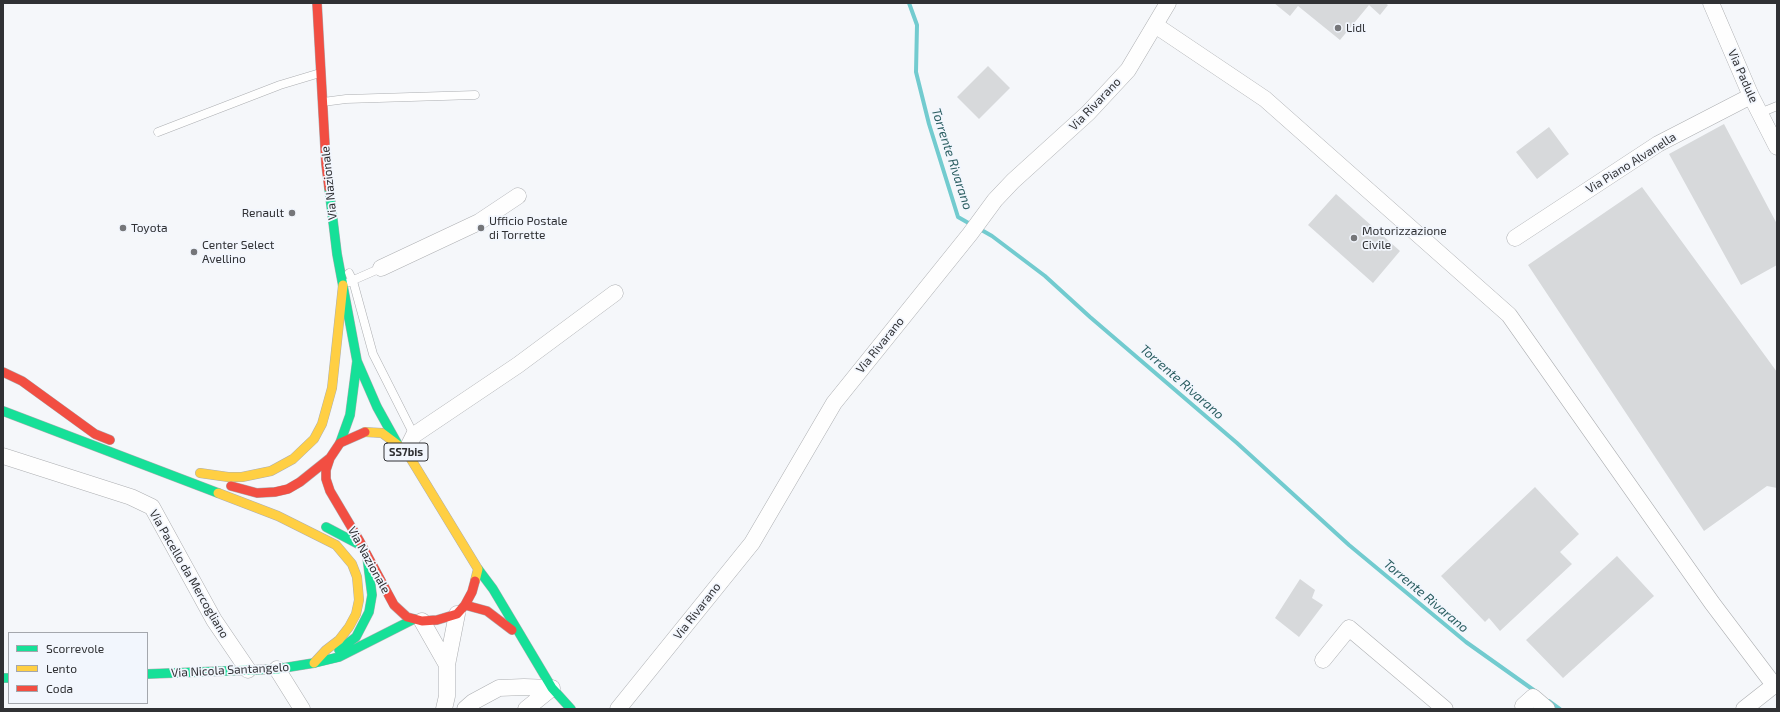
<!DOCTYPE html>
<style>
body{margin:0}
#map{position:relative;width:1780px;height:712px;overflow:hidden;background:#f5f7fa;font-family:"Exo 2",sans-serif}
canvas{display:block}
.frame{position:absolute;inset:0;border:4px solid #303134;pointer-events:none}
.legend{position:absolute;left:8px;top:632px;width:140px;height:72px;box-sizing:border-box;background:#f2f6fd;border:1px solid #a4a7ad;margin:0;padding:5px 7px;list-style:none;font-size:12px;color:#303134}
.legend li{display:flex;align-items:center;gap:8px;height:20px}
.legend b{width:20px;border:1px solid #a4a7ad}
</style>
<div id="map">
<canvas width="1780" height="712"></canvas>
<div class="frame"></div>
<ul class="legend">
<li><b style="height:5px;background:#16e098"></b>Scorrevole</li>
<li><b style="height:5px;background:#ffcf43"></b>Lento</li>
<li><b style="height:5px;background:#f24e42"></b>Coda</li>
</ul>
</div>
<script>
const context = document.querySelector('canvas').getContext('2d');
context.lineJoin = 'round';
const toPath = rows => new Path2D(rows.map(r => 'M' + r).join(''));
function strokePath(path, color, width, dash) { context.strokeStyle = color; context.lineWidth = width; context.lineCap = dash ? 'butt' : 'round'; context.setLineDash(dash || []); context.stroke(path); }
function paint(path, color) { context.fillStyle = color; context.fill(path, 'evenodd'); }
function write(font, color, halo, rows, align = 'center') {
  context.font = font + ' "Exo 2",sans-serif'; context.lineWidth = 3.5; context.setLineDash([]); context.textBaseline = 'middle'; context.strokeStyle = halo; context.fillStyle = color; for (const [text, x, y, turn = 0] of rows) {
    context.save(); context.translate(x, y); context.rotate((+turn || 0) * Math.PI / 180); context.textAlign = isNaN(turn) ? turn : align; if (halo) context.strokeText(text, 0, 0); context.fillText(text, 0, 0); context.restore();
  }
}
strokePath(toPath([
 [909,3,917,25,916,72,929,124,958,217,972,225],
 [978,228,992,236,1045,276,1090,317,1237,443,1349,545,1466,642,1535,691],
 [1549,701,1560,709]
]), '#72cbcf', 4);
paint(toPath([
 [1274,3,1385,3,1388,5,1380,15,1369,5,1340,40,1298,6,1290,16],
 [988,66,1010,88,979,119,957,97],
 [1724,124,1777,224,1777,265,1741,285,1669,154],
 [1549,127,1569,154,1537,179,1516,152],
 [1642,187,1777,372,1777,488,1767,486,1704,531,1528,265],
 [1336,194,1400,251,1373,283,1308,225],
 [1535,487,1579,534,1560,552,1572,564,1500,631,1489,618,1485,622,1441,576],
 [1617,556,1654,596,1563,678,1526,640],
 [1300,579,1315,590,1312,598,1323,605,1299,637,1275,618]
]), '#d7d9db');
const lane = toPath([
 [323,102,346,99,475,95],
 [1760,113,1777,106],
 [158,132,280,85,320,73],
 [349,273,353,281,373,354,414,435],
 [349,282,381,268]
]);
const street = toPath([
 [1711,3,1751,96,1777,147],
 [1155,25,1265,99,1509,315,1712,603,1774,685],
 [1515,238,1658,144,1751,96],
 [381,268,479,222,518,196],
 [406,451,414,435,518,365,615,293],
 [3,456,131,497,152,507,214,620,248,670],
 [422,621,447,665],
 [1323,660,1349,628,1445,709],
 [277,669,302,709],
 [1523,706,1533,697,1547,709],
 [444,709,447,696,447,665,457,614],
 [465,709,473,702,499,688,524,687,552,688],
 [526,709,552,688],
 [618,709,752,543,834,403,970,234,995,200,1013,181,1088,113,1128,70,1168,3],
 [1744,709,1777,683]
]);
const fast = toPath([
 [329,188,337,254,357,361,377,407,397,443],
 [3,411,218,493],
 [340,443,350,415,357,361],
 [326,527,362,546],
 [478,569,493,589,552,688,571,709],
 [339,650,356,637,369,612,372,595,367,556],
 [147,674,277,669,314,663,339,657,414,619],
 [3,678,9,678]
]);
const slow = toPath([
 [365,432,382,433,406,451,478,569,475,581],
 [200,473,228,477,242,477,271,471,293,459,314,439,322,424,332,388,343,285],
 [218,493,278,516,336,545,352,564,357,577,359,600,356,614,349,627,339,640,326,650,314,663]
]);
const jam = toPath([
 [317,3,326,164,329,188],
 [3,372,22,381,95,434,110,440],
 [365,432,340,443,330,458,326,470,326,479,330,491,359,540,394,605,407,617,422,621,437,620,457,614,465,605,472,592,475,581],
 [231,486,257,493,275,492,288,489,300,482,330,458],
 [465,605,487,611,512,630]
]);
strokePath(lane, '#acaeb1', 9);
strokePath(street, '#acaeb1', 17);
strokePath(fast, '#acaeb1', 10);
strokePath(slow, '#acaeb1', 10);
strokePath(jam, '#acaeb1', 10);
strokePath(lane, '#fefefe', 8);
strokePath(street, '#fefefe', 16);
strokePath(fast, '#16e098', 9);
strokePath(slow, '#ffcf43', 9);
strokePath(jam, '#f24e42', 9);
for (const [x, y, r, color] of [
 [1338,28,4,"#757679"],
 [292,213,4,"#757679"],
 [123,228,4,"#757679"],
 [481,228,4,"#757679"],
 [1354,238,4,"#757679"],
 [194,252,4,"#757679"]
]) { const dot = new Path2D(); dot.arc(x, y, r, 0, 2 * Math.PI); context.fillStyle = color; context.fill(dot); strokePath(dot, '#f2f6fd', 1.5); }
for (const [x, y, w] of [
 [406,452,44]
]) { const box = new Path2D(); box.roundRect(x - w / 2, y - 9, w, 18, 3); context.fillStyle = '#f2f6fd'; context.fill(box); strokePath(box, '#303134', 1); }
write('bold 11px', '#303134', null, [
 ["SS7bis",406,452]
]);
write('12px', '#303134', '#f2f6fd', [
 ["Lidl",1346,28],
 ["Renault",284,213,"right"],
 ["Ufficio Postale",489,221],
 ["di Torrette",489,235],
 ["Toyota",131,228],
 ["Motorizzazione",1362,231],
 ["Civile",1362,245],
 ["Center Select",202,245],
 ["Avellino",202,259]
], 'left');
write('12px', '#303134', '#f2f6fd', [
 ["Via Padule",1743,76,66],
 ["Via Rivarano",1095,104,-46],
 ["Via Piano Alvanella",1631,163,-32],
 ["Via Nazionale",329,183,-96],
 ["Via Rivarano",880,345,-51],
 ["Via Nazionale",369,560,61],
 ["Via Pacello da Mercogliano",189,574,60],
 ["Via Rivarano",697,611,-52],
 ["Via Nicola Santangelo",230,670,-3]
]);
write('italic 13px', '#2c5f62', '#f2f6fd', [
 ["Torrente Rivarano",952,159,72],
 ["Torrente Rivarano",1182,382,41],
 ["Torrente Rivarano",1426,596,40]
]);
</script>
